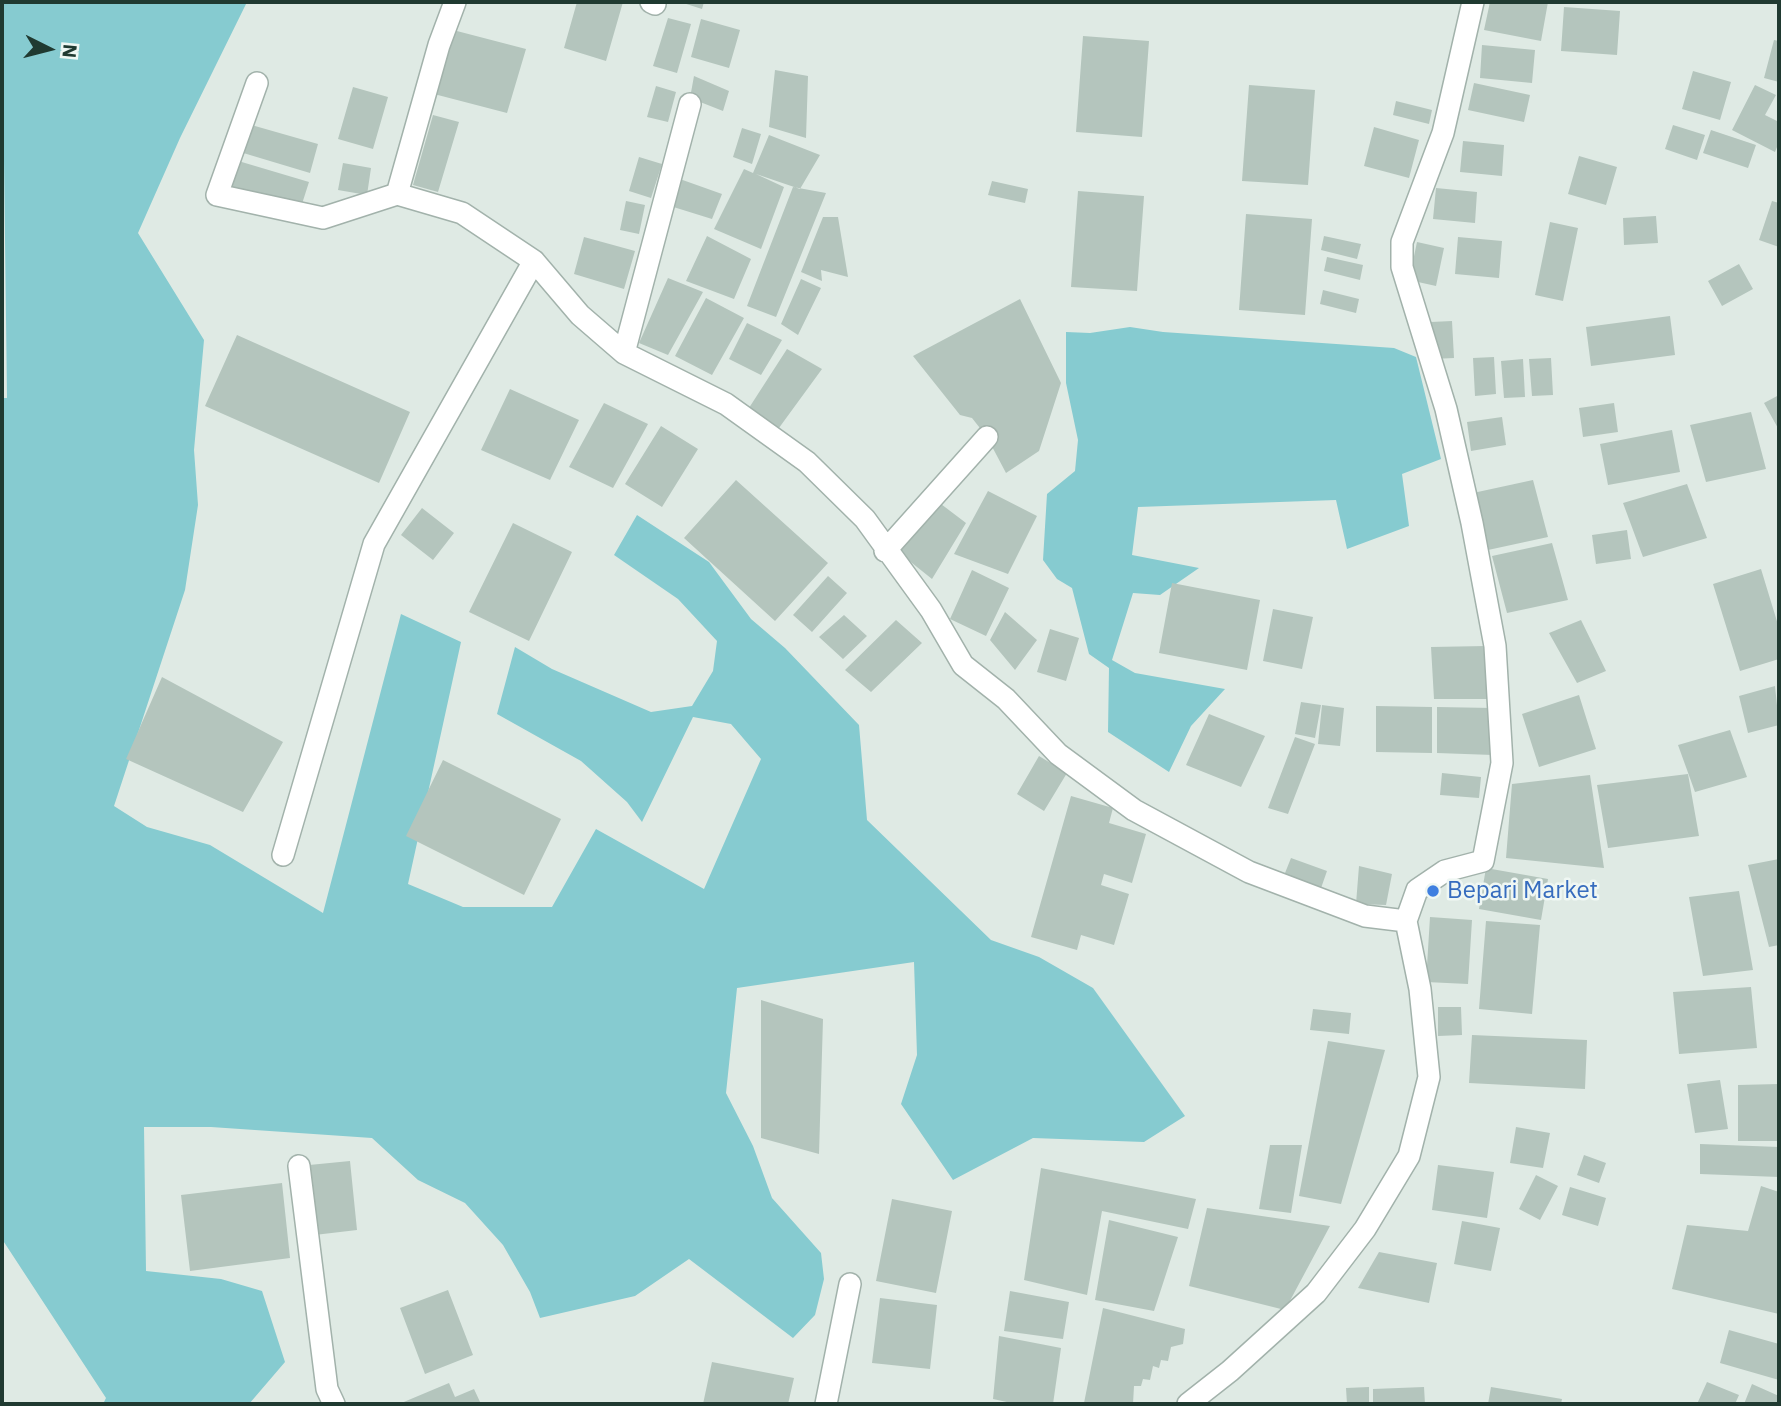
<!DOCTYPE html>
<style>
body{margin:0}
#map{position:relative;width:1781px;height:1406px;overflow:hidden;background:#dfeae4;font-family:"IBM Plex Sans",sans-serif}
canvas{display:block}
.frame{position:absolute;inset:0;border:4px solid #203a31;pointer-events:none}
.north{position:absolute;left:14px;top:14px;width:70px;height:70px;-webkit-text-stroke:5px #eff7f3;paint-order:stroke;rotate:96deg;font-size:19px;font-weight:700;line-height:28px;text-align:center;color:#203a31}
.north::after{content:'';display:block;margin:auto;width:24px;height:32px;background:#203a31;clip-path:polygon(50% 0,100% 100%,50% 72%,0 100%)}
</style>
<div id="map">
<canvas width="1781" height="1406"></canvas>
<div class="frame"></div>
<div class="north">N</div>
</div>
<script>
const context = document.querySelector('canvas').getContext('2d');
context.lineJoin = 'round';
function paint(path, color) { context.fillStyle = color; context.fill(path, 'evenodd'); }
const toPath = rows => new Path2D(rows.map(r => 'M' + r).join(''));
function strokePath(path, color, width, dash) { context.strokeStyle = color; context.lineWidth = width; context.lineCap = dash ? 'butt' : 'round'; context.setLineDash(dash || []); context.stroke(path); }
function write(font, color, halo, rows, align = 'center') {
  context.font = font + ' "IBM Plex Sans",sans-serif'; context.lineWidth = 5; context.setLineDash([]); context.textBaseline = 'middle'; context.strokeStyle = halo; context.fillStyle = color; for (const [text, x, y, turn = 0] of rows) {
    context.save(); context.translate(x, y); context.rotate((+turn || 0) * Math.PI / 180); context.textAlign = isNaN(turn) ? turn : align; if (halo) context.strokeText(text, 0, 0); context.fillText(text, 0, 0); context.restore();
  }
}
paint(toPath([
 [2,2,247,2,180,138,138,233,204,340,194,450,198,505,185,590,114,806,147,827,210,845,323,913,401,614,461,642,408,884,463,907,552,907,596,829,704,889,761,759,731,724,693,717,642,822,627,802,581,761,497,714,515,647,552,669,651,712,692,706,713,671,717,641,678,599,614,555,637,515,709,562,751,619,785,648,859,725,867,820,991,940,1039,957,1093,988,1185,1116,1144,1142,1033,1138,953,1180,901,1104,917,1055,914,962,737,988,726,1093,753,1146,772,1198,821,1253,824,1279,815,1315,793,1338,689,1259,635,1296,540,1318,530,1292,503,1245,465,1203,418,1180,372,1138,211,1127,144,1127,146,1271,221,1279,262,1291,285,1362,249,1404,103,1404,106,1398,2,1239,2,398,7,398],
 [1130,327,1163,332,1394,348,1416,357,1441,459,1402,474,1409,526,1347,549,1336,500,1138,507,1132,555,1199,568,1160,595,1133,593,1112,660,1135,673,1225,689,1191,726,1169,772,1108,732,1109,668,1089,654,1072,588,1057,579,1043,560,1047,494,1075,471,1078,440,1066,383,1066,332,1090,333]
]), '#86cbd0');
paint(toPath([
 [577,2,623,2,606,61,564,48],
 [680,2,704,2,702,9],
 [1490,2,1548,2,1541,41,1484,30],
 [1564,7,1620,11,1617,55,1561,51],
 [668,18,691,24,677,73,653,66],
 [701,19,740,30,729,68,691,57],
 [453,30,526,49,507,113,434,94],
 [1083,36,1149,41,1142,137,1076,132],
 [1774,40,1779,41,1779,82,1764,78],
 [1482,45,1535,50,1532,83,1480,78],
 [775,70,808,76,806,138,769,127],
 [1693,71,1731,82,1720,120,1682,109],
 [694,76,729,91,723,111,690,98],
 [1474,83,1530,95,1524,122,1468,110],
 [1249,85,1315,90,1308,185,1242,181],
 [1755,85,1776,95,1765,115,1779,122,1779,142,1775,152,1732,130],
 [656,86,676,92,668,122,647,117],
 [353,87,388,97,373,149,338,139],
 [1396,101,1432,110,1429,124,1393,115],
 [433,115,459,122,438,192,413,185],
 [248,124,318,144,310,173,240,152],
 [1673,125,1705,135,1697,160,1665,149],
 [1374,127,1419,140,1409,178,1364,166],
 [742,128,761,134,752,164,733,157],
 [1711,130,1756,145,1748,168,1703,153],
 [769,135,820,155,800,189,756,174,784,187,761,249,714,229,744,169,753,173],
 [1463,141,1504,145,1502,176,1460,172],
 [1579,156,1617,167,1606,205,1568,194],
 [639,157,662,164,651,198,629,191],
 [235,160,309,182,301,207,228,186],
 [343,163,371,168,367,195,338,190],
 [677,178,722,194,712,219,667,205],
 [992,181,1028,189,1025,203,988,195],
 [793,187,826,193,776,317,747,306],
 [1436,188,1477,192,1475,223,1433,219],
 [1078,191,1144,196,1137,291,1071,287],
 [626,201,645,205,639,234,620,230],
 [1772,201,1779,203,1779,247,1759,240],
 [1246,214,1312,219,1305,315,1239,310],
 [1656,216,1658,243,1624,245,1623,218],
 [823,217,838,217,848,277,821,270,822,281,801,272],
 [1550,222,1578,228,1563,301,1535,295],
 [707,236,751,259,734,299,686,281],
 [1324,236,1361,244,1357,259,1321,250],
 [584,237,635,251,624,289,574,274],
 [1458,237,1502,241,1499,278,1455,274],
 [1417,242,1444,248,1436,286,1409,280],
 [1327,257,1363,265,1360,280,1324,271],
 [1739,264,1753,289,1722,306,1708,281],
 [668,278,703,292,668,355,639,343],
 [801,279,821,288,798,335,781,324],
 [1323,290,1359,299,1356,313,1320,304],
 [706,298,744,318,712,375,675,356],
 [1020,299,1061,383,1039,451,1006,473,987,437,972,418,960,415,913,356],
 [1670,316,1675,355,1591,366,1586,327],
 [1452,321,1454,358,1433,359,1431,322],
 [747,323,782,340,761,375,729,359],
 [237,335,410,412,379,483,205,406],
 [787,349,822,369,776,432,747,411],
 [1494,357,1496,394,1475,396,1473,358],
 [1551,358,1553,395,1532,396,1529,359],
 [1523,359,1525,397,1504,398,1501,361],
 [510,389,579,420,550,480,481,450],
 [1779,395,1779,430,1764,403],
 [604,403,648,424,613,488,569,467],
 [1614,403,1618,432,1583,437,1579,408],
 [1751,412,1766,469,1706,482,1690,425],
 [1502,417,1506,445,1471,451,1467,422],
 [661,426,698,449,662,507,625,484],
 [1672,430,1680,472,1608,485,1600,444],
 [736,480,828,563,775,621,684,538],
 [1533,480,1548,537,1488,550,1473,493],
 [1687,484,1707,538,1643,557,1623,503],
 [988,491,1037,516,1008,574,954,554],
 [937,501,966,523,932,579,897,551],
 [422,508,454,533,433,560,401,535],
 [513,523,572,552,529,641,469,612],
 [1627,530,1631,559,1596,564,1592,535],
 [1552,543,1568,600,1507,613,1492,556],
 [1761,569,1779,628,1779,659,1740,671,1713,584],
 [972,570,1009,588,986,636,950,619],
 [828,576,847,593,812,632,793,615],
 [1172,583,1260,600,1247,670,1159,653],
 [1273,609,1313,617,1302,669,1263,661],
 [1005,612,1037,640,1015,670,990,640],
 [844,615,867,636,843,659,819,637],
 [896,620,922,643,871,692,845,670],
 [1581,620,1606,671,1577,683,1549,633],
 [1050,629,1079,638,1066,681,1037,672],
 [1486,646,1488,699,1434,699,1431,647],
 [162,677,283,742,243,812,126,759],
 [1775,686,1779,725,1748,733,1739,696],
 [1579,695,1596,749,1539,767,1522,714],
 [1301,702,1321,705,1315,738,1295,734],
 [1322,705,1344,708,1340,746,1318,744],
 [1376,706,1432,707,1432,753,1376,752],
 [1437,707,1493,708,1493,755,1437,753],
 [1209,714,1265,736,1241,787,1186,765],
 [1730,730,1747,777,1695,792,1678,745],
 [1295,737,1315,744,1288,814,1268,808],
 [1039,756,1067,773,1044,811,1017,794],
 [443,760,561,819,524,895,406,836],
 [1442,773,1481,777,1479,798,1440,795],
 [1688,774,1699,836,1608,848,1597,785],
 [1590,775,1604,868,1506,858,1512,784],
 [1071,796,1113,808,1109,823,1146,834,1132,883,1104,874,1101,885,1129,894,1114,945,1081,935,1077,950,1031,937],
 [1291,858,1327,871,1320,891,1283,878],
 [1779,859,1779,945,1769,947,1748,865],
 [1359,866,1392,874,1386,905,1356,904],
 [1486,868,1548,879,1541,920,1479,909],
 [1739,891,1753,970,1703,976,1689,897],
 [1430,917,1472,920,1468,984,1426,982],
 [1486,921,1540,925,1532,1014,1479,1009],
 [1751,987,1757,1048,1679,1054,1673,992],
 [761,1000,823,1019,819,1154,761,1138],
 [1438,1007,1461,1007,1462,1035,1438,1036],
 [1313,1009,1351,1013,1349,1034,1310,1030],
 [1472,1035,1587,1040,1585,1089,1469,1083],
 [1328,1041,1385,1050,1341,1204,1299,1196],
 [1720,1080,1728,1129,1695,1133,1687,1084],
 [1779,1084,1779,1141,1738,1141,1738,1085],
 [1516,1127,1550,1133,1543,1168,1510,1163],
 [1700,1144,1779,1147,1779,1177,1700,1174],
 [1270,1145,1302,1145,1291,1213,1259,1209],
 [1584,1155,1606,1163,1599,1183,1577,1175],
 [350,1161,357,1230,306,1236,299,1166],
 [1438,1165,1494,1172,1487,1218,1432,1210],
 [1041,1168,1196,1199,1188,1229,1102,1211,1087,1295,1024,1280],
 [1536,1175,1558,1186,1540,1220,1519,1209],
 [282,1183,290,1258,190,1271,181,1195],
 [1761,1186,1779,1192,1779,1314,1672,1289,1687,1225,1748,1231],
 [1570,1187,1606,1198,1598,1226,1562,1215],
 [892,1199,952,1211,936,1293,876,1281],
 [1207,1208,1330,1226,1285,1310,1189,1286],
 [1109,1220,1178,1237,1154,1311,1095,1300],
 [1462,1221,1500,1228,1491,1271,1454,1264],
 [1379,1252,1437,1263,1429,1303,1358,1288],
 [448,1290,473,1355,425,1374,400,1308],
 [1010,1291,1069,1302,1063,1339,1004,1331],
 [880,1298,937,1305,930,1369,872,1363],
 [1103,1308,1185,1329,1183,1344,1171,1347,1168,1361,1161,1360,1159,1368,1153,1366,1150,1380,1143,1379,1141,1386,1134,1386,1133,1404,1084,1403],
 [1729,1330,1779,1344,1779,1380,1720,1363],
 [999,1336,1061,1348,1053,1404,1016,1404,993,1399],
 [712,1362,794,1378,788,1404,703,1404],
 [1707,1382,1739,1395,1735,1404,1697,1404],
 [449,1383,455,1397,474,1389,481,1404,399,1404],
 [1752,1384,1779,1396,1779,1404,1744,1404],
 [1369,1387,1369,1404,1347,1404,1346,1388],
 [1424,1387,1425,1404,1373,1404,1373,1389],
 [1491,1387,1562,1399,1561,1404,1488,1404]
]), '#b4c5bd');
const street = toPath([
 [651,2,655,4],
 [257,83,217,195,323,218,397,194,462,213,534,261,580,315,624,353,726,404,807,462,865,519,931,610,963,665,1006,699,1058,754,1134,810,1249,872,1365,916,1406,921,1420,989,1429,1077,1409,1156,1365,1229,1316,1293,1230,1371,1188,1404],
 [397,194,439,45,455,2],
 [624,353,690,104],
 [885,551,987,437],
 [283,855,374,544,534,261],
 [1406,921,1417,890,1445,871,1483,861,1502,763,1495,646,1472,523,1446,409,1402,267,1402,242,1443,133,1473,2],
 [299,1166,327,1389,334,1404],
 [826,1404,850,1284]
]);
strokePath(street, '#a2b2ab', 24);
strokePath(street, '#fff', 21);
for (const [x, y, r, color] of [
 [1433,891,7,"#3f7fe0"]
]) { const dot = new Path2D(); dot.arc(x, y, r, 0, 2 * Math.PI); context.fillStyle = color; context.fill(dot); strokePath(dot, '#eff7f3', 2.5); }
write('24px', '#366cbe', '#eff7f3', [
 ["Bepari Market",1447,891]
], 'left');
</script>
